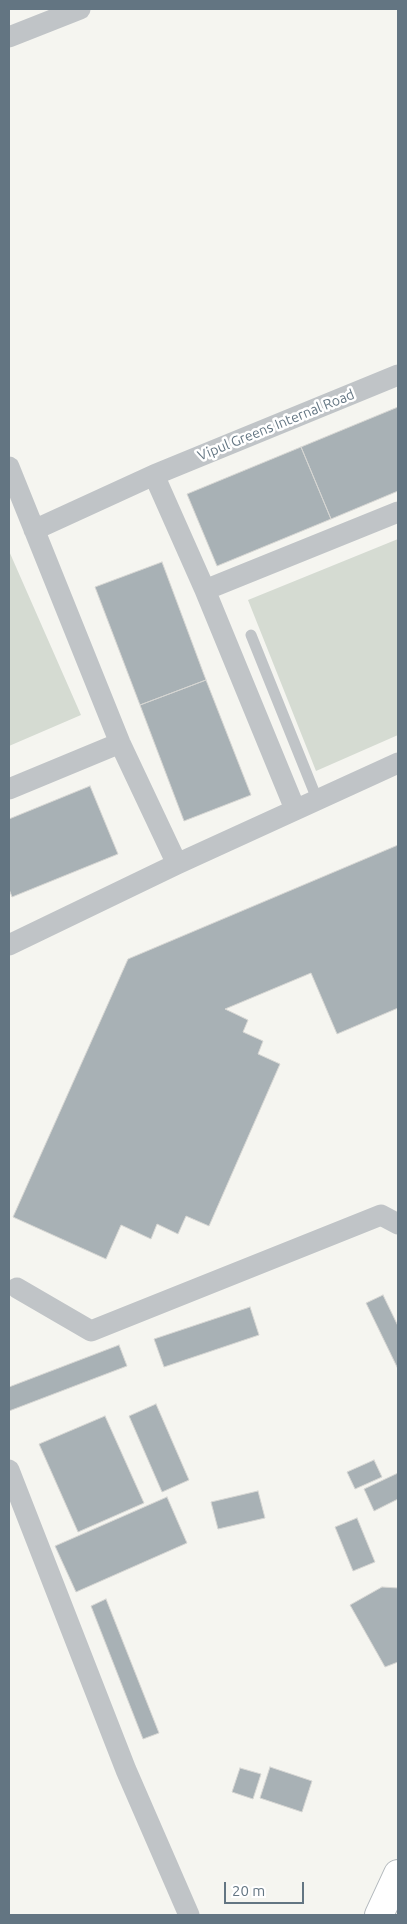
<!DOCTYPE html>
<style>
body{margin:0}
#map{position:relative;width:407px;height:1924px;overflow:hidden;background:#f5f5f0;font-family:Ubuntu,sans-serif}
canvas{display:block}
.frame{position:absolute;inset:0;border:10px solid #637582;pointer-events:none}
.scale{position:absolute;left:224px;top:1882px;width:80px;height:22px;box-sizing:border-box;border:2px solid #637582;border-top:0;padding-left:6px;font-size:15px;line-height:18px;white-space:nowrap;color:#637582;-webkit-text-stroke:4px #fff;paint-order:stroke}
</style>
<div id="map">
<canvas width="407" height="1924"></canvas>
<div class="frame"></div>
<div class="scale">20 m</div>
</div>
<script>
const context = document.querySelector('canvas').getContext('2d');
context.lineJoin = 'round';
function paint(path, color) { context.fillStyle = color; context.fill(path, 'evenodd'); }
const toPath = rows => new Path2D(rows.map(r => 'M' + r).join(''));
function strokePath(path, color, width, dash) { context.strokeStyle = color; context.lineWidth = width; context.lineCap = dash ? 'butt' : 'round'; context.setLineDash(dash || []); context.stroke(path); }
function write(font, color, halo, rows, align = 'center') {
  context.font = font + ' Ubuntu,sans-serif'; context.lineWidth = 5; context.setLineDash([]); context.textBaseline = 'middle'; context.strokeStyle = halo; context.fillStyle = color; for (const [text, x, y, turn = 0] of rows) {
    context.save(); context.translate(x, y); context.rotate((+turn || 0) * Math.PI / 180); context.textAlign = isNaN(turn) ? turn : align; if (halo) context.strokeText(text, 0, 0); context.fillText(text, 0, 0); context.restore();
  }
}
paint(toPath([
 [398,539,398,735,316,771,248,600],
 [9,551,81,715,9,746]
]), '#d5dbd2');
const building = toPath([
 [398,407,398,491,331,519,301,447,398,407],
 [301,447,331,519,217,566,187,494,301,447],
 [162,562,206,680,140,705,95,587,162,562],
 [206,680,251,795,184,821,140,705,206,680],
 [90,786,118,854,12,897,9,889,9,819,90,786],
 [398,845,398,1008,337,1034,311,973,225,1009,248,1020,243,1032,263,1041,258,1054,280,1064,209,1226,186,1216,178,1234,157,1224,151,1239,121,1225,106,1259,13,1217,128,959,398,845],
 [383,1295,398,1326,398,1369,366,1303,383,1295],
 [250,1307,259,1335,164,1367,154,1339,250,1307],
 [119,1345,127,1366,9,1411,9,1387,119,1345],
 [156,1404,189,1480,162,1492,129,1416,156,1404],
 [105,1416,144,1503,78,1532,39,1444,105,1416],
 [374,1460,382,1477,355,1489,347,1472,374,1460],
 [398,1473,398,1499,374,1511,364,1489,398,1473],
 [258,1491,265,1518,218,1529,211,1502,258,1491],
 [167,1497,187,1543,76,1592,55,1546,167,1497],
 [357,1518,375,1562,353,1571,335,1527,357,1518],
 [382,1587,398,1588,398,1662,385,1667,350,1605,382,1587],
 [106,1599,159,1733,143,1739,91,1606,106,1599],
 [270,1767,312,1781,302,1812,260,1798,270,1767],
 [240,1768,261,1774,253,1799,232,1792,240,1768]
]);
paint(building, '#a8b1b5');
strokePath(building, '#d6d6d3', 1);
const secondary = toPath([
 [379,1915,398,1874]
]);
strokePath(secondary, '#b2b8bc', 30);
strokePath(toPath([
 [251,635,317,799]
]), '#c0c4c7', 11);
strokePath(toPath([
 [9,37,80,9],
 [9,467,120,743,177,864],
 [154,475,205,590,295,809],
 [34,530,154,475,398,375],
 [205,590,398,512],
 [9,789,120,743],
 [9,945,177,864,398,763],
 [17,1288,91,1331,381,1215,398,1224],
 [9,1470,126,1770,189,1915]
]), '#c0c4c7', 21);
strokePath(secondary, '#fff', 28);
write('14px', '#637582', '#fff', [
 ["Vipul Greens Internal Road",276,425,-22]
]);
</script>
